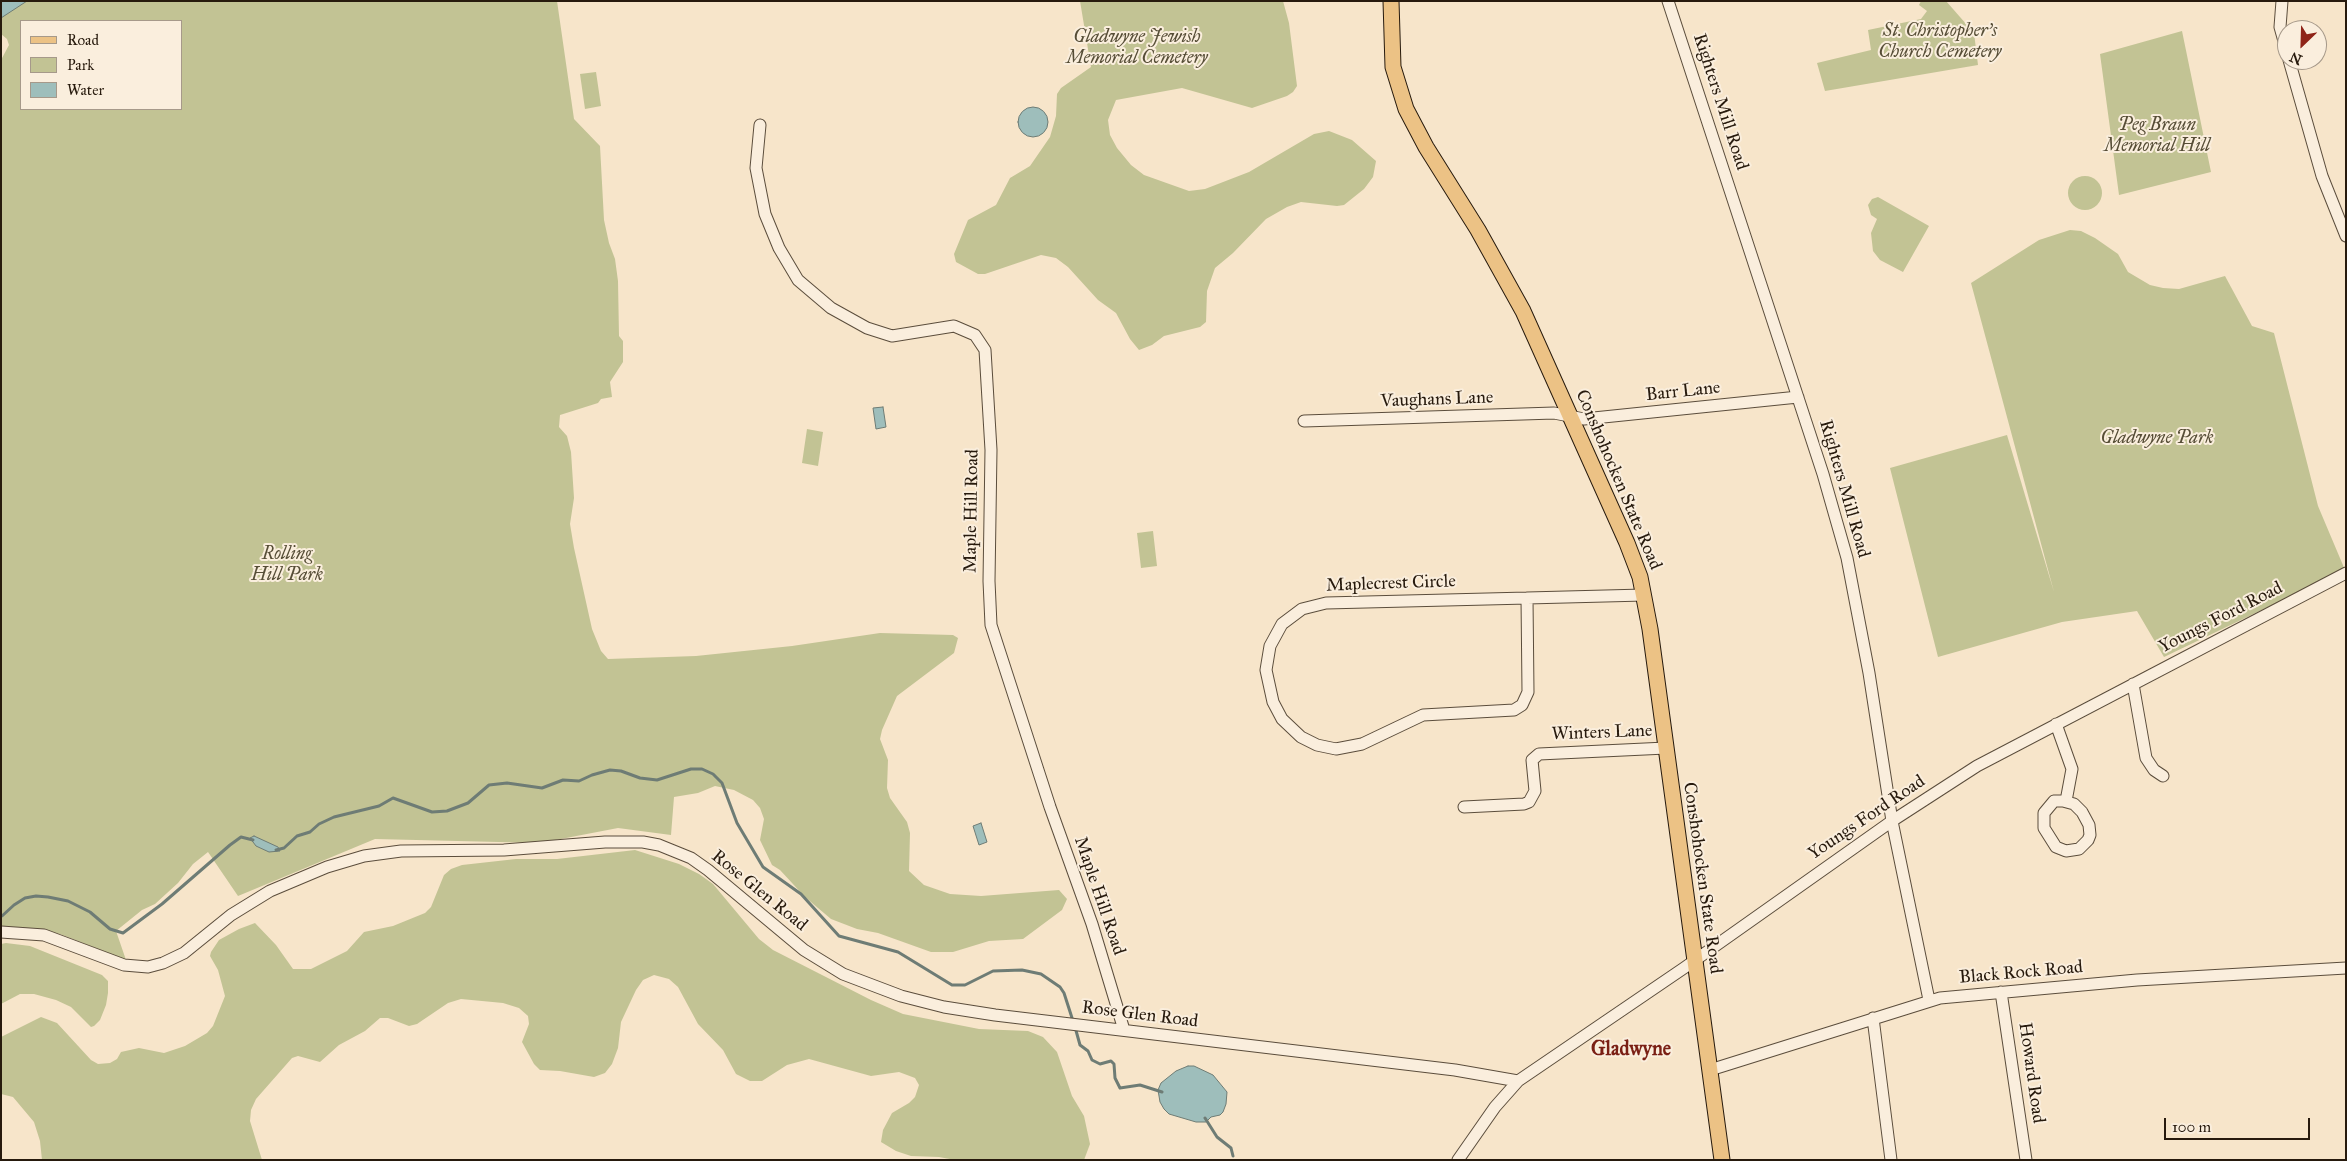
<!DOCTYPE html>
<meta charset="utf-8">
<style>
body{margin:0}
#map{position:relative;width:2347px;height:1161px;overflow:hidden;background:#f7e5ca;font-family:"IM FELL Great Primer",serif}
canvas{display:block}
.frame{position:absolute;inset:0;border:2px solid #271a0d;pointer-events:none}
.legend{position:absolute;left:20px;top:20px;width:162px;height:90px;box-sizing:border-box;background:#faeedd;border:1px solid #a6998a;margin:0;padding:6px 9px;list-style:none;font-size:15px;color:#271a0d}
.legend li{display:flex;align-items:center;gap:10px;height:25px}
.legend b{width:25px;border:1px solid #a6998a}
.north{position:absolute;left:2277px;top:20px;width:50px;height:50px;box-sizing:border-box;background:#faeedd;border:1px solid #a6998a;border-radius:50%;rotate:204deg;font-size:14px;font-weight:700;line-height:20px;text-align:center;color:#271a0d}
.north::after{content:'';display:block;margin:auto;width:18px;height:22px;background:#8f2418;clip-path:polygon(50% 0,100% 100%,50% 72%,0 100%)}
.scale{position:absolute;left:2164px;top:1118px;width:146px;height:22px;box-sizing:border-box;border:2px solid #271a0d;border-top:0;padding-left:6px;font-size:15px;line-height:18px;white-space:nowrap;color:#271a0d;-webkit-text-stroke:4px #faeedd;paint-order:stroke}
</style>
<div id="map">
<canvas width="2347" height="1161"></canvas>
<div class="frame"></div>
<ul class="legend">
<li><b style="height:6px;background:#ecc285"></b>Road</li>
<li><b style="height:14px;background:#c2c394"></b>Park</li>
<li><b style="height:14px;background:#9ebebb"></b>Water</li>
</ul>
<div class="north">N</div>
<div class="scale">100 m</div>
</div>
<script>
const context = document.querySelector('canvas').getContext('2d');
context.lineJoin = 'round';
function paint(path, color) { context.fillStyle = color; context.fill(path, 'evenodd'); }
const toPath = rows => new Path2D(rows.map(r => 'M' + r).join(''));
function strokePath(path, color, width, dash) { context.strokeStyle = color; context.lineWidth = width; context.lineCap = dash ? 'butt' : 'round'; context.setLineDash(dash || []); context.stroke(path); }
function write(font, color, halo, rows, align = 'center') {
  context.font = font + ' "IM FELL Great Primer",serif'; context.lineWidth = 4; context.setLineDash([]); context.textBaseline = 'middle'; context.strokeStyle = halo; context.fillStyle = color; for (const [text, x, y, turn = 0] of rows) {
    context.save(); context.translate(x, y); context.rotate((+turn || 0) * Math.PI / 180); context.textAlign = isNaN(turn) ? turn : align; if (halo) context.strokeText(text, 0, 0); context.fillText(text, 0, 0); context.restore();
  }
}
paint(toPath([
 [1,1,557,1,574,119,600,146,604,220,609,243,615,259,618,281,619,336,623,341,623,362,610,382,612,397,601,399,598,403,560,415,559,427,567,436,571,452,574,498,570,524,574,548,592,629,601,651,608,659,696,656,792,646,880,633,953,635,958,638,954,653,897,696,882,730,880,739,888,760,887,788,890,798,907,822,910,833,909,871,924,885,950,894,981,896,1059,890,1067,899,1062,910,1023,939,989,941,953,952,931,952,878,933,857,929,831,919,805,897,780,870,772,865,760,840,764,819,760,808,753,800,734,790,715,786,698,793,674,797,671,835,618,828,540,843,375,839,238,896,208,852,193,864,178,883,155,904,142,910,116,931,126,960,60,934,1,928,1,60,9,45,7,39,1,34],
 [21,21,181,21,181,109,21,109],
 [1080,1,1283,1,1289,23,1297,86,1293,92,1287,96,1252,108,1182,88,1116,100,1108,120,1110,135,1117,148,1131,165,1144,175,1189,191,1205,189,1249,172,1314,134,1329,131,1352,140,1376,161,1373,177,1364,189,1344,205,1337,206,1301,202,1287,207,1266,219,1233,253,1215,268,1207,291,1206,322,1200,327,1164,336,1152,345,1139,350,1130,339,1116,313,1098,300,1068,267,1056,258,1041,255,985,274,978,274,956,262,954,254,968,220,996,205,1010,178,1030,166,1050,137,1056,116,1057,94,1061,88,1091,67],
 [1921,1,1946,1,1974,33,1978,65,1825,91,1817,63,1871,50,1868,30,1921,19,1927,11,1919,5],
 [2182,31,2211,172,2119,195,2100,54],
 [596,72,601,106,585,109,580,74],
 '2068 193a17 17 0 1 1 34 0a17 17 0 1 1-34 0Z',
 [1878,197,1929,226,1903,272,1880,260,1873,251,1871,233,1877,219,1871,215,1868,205,1872,199],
 [2070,230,2081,231,2095,238,2118,254,2128,272,2150,285,2163,288,2179,289,2225,276,2252,326,2274,333,2318,506,2345,570,2164,657,2137,611,2062,622,1938,657,1890,468,2007,435,2054,592,1971,283,2039,240],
 [807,429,823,432,818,466,802,463],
 [1153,531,1157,566,1141,568,1137,533],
 [635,850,679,864,699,874,713,884,759,939,773,950,871,1000,903,1014,979,1029,1028,1031,1043,1037,1057,1052,1072,1096,1084,1116,1090,1144,1084,1160,955,1160,939,1157,911,1156,896,1151,881,1142,883,1130,892,1113,909,1103,915,1097,919,1085,915,1078,899,1072,871,1076,809,1059,787,1065,762,1081,750,1081,736,1074,723,1050,698,1024,678,987,669,979,654,975,643,980,636,990,621,1022,618,1048,612,1064,605,1073,594,1077,560,1071,540,1070,534,1064,522,1042,529,1024,528,1016,519,1008,503,1003,461,999,448,1003,417,1024,409,1026,388,1018,380,1018,365,1031,339,1045,320,1062,298,1056,292,1058,256,1099,251,1110,250,1121,262,1160,42,1160,40,1141,34,1122,13,1097,1,1094,1,1037,41,1017,57,1023,91,1060,98,1064,110,1063,117,1059,121,1052,139,1048,164,1053,185,1046,207,1033,213,1026,225,996,218,970,210,956,211,952,219,940,239,929,255,923,276,945,293,969,311,969,347,951,364,932,393,926,425,913,431,907,444,875,451,869,462,865,516,859,557,859],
 [6,943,30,946,102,975,108,981,108,993,106,1005,100,1020,94,1026,91,1027,71,1007,56,1000,34,994,20,994,1,1004,1,944]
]), '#c2c394');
const water = toPath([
 [1,1,27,1,1,18,1,1],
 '1018 122a15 15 0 1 1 30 0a15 15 0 1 1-30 0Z',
 [883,407,886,427,876,429,873,408,883,407],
 [981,823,987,842,979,845,973,826,981,823],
 [254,836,278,847,280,851,269,852,256,846,250,838,254,836],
 [1188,1066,1194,1066,1213,1075,1227,1092,1226,1104,1223,1112,1220,1115,1211,1117,1206,1122,1196,1122,1169,1114,1164,1109,1160,1102,1158,1090,1161,1083,1176,1071,1188,1066]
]);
paint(water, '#9ebebb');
strokePath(water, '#6e7c75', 1);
strokePath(toPath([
 [276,850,284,848,297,836,310,832,319,824,334,817,379,806,393,798,432,812,447,811,468,803,489,785,507,783,542,788,563,780,579,781,592,775,610,770,621,771,640,778,657,780,691,769,702,769,713,774,722,783,737,823,763,867,801,894,839,936,898,952,952,985,965,985,993,971,1022,970,1041,974,1060,987,1064,993,1073,1021],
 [2,916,14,905,25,898,36,896,48,897,68,901,90,912,110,929,123,933,162,904,230,845,241,837,253,840],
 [1075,1027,1080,1045,1088,1051,1092,1060,1100,1064,1111,1061,1114,1064,1115,1078,1120,1088,1140,1085,1162,1092],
 [1205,1118,1217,1137,1231,1148,1233,1156]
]), '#6e7c75', 3);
const minor = toPath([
 [1668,1,1823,474,1847,558,1869,673,1892,821,1929,1000],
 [2282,1,2280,27,2287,52],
 [2289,60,2322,176,2346,236],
 [760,125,756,168,765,214,779,248,798,280,831,308,867,328,892,336,954,326,975,335,985,350,991,450,989,581,991,625,1050,807,1092,924,1124,1030],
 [1304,421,1554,413,1584,419,1798,397],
 [1527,598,1326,603,1302,609,1282,624,1270,646,1266,670,1273,702,1282,719,1301,737,1317,745,1336,749,1362,744,1423,715,1514,710,1522,705,1528,692,1527,598,1644,595],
 [2133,684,2146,758,2154,770,2163,776],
 [2056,724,2072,769,2066,801],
 [2054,801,2063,801,2074,804,2082,812,2089,825,2090,835,2088,840,2079,849,2066,851,2056,847,2044,828,2044,813,2054,801],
 [1464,807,1524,804,1529,802,1535,791,1532,760,1539,754,1666,748],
 [1,932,44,935,124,965,148,967,163,963,184,953,231,915,270,891,327,867,364,856,401,851,504,850,605,842,643,842,659,845,691,858,708,870,804,950,843,974,901,996,944,1007,995,1015,1455,1070,1518,1081],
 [2001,992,2026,1160],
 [1873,1018,1891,1160],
 [1710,1070,1940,998,2137,980,2346,968],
 [1458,1160,1495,1107,1518,1081,1684,968,1892,821,1977,766,2346,573]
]);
const major = toPath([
 [1391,1,1393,67,1406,109,1426,147,1478,230,1523,311,1627,543,1640,577,1650,629,1722,1160]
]);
strokePath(minor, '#5b4d3c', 13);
strokePath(major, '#271a0d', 17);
strokePath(minor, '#faeedd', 11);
strokePath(major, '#ecc285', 15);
write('italic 18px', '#564d36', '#faeedd', [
 ["St. Christopher’s",1940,32],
 ["Church Cemetery",1940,53],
 ["Gladwyne Jewish",1137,38],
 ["Memorial Cemetery",1137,59],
 ["Peg Braun",2157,126],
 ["Memorial Hill",2157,147],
 ["Gladwyne Park",2157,439],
 ["Rolling",287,555],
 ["Hill Park",287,576]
]);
write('18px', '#271a0d', '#faeedd', [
 ["Righters Mill Road",1720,102,72],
 ["Barr Lane",1683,392,-6],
 ["Vaughans Lane",1437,400,-2],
 ["Conshohocken State Road",1618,480,67],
 ["Righters Mill Road",1844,489,74],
 ["Maple Hill Road",972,511,-89],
 ["Maplecrest Circle",1391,584,-2],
 ["Youngs Ford Road",2221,618,-27],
 ["Winters Lane",1602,733,-2],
 ["Youngs Ford Road",1867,818,-34],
 ["Conshohocken State Road",1702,878,82],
 ["Rose Glen Road",759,891,39],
 ["Maple Hill Road",1099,896,71],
 ["Black Rock Road",2021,973,-5],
 ["Rose Glen Road",1140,1015,7],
 ["Howard Road",2031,1073,82]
]);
write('bold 20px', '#7a1f14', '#faeedd', [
 ["Gladwyne",1631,1050]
]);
</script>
